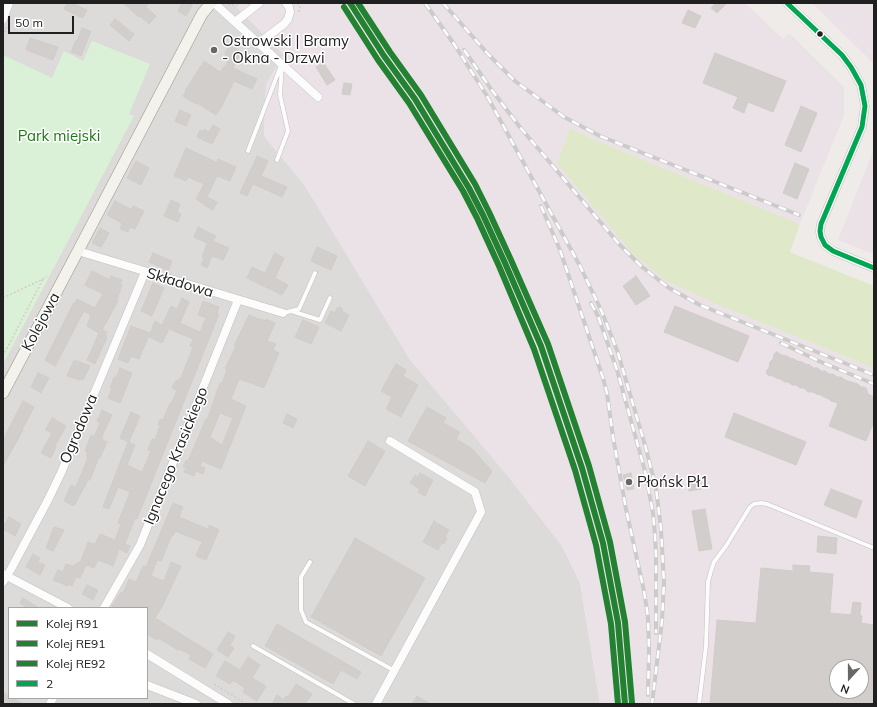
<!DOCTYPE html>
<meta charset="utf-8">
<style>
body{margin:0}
#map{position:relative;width:877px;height:707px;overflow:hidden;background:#eeebe9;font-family:Mulish,sans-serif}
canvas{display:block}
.frame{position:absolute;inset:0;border:4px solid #202020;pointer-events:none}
.legend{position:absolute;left:8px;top:607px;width:140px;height:92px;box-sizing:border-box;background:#fff;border:1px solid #a6a6a6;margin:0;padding:5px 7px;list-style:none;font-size:12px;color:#202020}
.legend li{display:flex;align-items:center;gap:8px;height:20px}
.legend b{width:20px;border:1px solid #a6a6a6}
.north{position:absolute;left:829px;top:659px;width:40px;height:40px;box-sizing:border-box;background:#fff;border:1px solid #a6a6a6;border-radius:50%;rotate:201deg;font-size:11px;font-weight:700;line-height:16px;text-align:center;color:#202020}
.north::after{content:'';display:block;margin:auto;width:14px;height:18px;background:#686766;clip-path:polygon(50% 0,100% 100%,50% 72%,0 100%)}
.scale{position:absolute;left:8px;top:16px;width:66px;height:18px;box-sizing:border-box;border:2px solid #202020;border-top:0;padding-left:5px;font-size:12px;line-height:14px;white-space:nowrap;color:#202020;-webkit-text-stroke:3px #fff;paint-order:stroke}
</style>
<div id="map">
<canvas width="877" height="707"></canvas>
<div class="frame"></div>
<ul class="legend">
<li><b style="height:5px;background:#238132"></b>Kolej R91</li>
<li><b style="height:5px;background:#238132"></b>Kolej RE91</li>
<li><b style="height:5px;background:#238132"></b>Kolej RE92</li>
<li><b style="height:5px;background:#00a651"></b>2</li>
</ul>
<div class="north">N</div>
<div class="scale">50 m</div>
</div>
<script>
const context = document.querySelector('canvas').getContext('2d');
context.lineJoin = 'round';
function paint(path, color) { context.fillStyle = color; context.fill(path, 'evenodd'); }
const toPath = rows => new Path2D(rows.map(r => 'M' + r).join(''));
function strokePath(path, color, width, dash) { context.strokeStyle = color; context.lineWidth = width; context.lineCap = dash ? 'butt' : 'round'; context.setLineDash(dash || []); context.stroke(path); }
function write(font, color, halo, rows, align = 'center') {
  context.font = font + ' Mulish,sans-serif'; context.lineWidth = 3; context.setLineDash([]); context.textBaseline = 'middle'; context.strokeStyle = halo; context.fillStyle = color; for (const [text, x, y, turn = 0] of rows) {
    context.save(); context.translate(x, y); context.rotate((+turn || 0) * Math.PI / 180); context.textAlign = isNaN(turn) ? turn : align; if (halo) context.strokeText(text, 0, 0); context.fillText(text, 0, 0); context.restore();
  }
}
paint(toPath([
 [3,3,233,3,284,55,266,84,264,136,303,183,511,480,562,546,580,583,600,704,3,704],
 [9,608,147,608,147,698,9,698]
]), '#dddbda');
paint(toPath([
 [233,3,745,3,783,39,789,33,844,87,844,115,800,224,595,140,570,128,557,162,665,280,718,305,874,368,874,704,600,704,580,583,562,546,511,480,410,360,303,183,264,136,266,84,284,55],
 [837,667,861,667,861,691,837,691],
 [812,3,874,3,874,64,873,63],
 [874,149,874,254,838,240]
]), '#ebe2e8');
paint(toPath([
 [570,128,595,140,800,224,790,252,874,286,874,368,718,305,665,280,634,255,557,163]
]), '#e0e8ca');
paint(toPath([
 [92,41,150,64,129,114,134,116,3,364,3,55,52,78,64,51,83,61]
]), '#dbf1d7');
const building = toPath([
 [67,3,72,3,87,10,83,18,64,9,67,3],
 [123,3,149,3,146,7,156,16,149,24,140,16,139,17,123,3],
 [182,3,193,3,186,16,178,11,182,3],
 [716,3,727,3,717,13,711,8,716,3],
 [688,10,701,16,695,28,682,23,688,10],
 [115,19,134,34,129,41,110,25,115,19],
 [82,28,91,31,81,56,71,52,76,40,77,41,82,28],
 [30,38,58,47,53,60,26,50,30,38],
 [230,45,233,47,236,45,237,49,241,52,233,68,257,79,252,89,234,81,222,106,216,115,197,103,196,104,183,96,186,92,185,91,204,61,220,72,228,62,225,53,230,45],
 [715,53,786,81,773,112,748,102,744,113,733,108,738,97,703,83,715,53],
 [323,62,335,80,327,85,316,67,323,62],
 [344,83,352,84,350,95,342,94,344,83],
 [801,106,817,113,801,152,785,145,801,106],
 [180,110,191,115,186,126,175,121,180,110],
 [213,125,220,129,212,144,197,137,200,130,203,132,204,129,209,132,213,125],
 [186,148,216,162,218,159,236,167,230,181,217,176,207,197,217,202,213,210,204,205,204,204,196,199,204,184,188,177,186,181,174,176,186,148],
 [257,156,268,161,261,176,287,187,282,197,253,184,247,196,240,193,257,156],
 [136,161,149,168,141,185,127,178,136,161],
 [795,163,809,169,797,199,783,193,795,163],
 [171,200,180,204,177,212,181,214,178,222,164,216,171,200],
 [115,201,131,209,133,206,144,211,135,229,130,227,128,232,120,229,122,223,107,215,115,201],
 [198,227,216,236,213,241,229,248,223,260,212,256,207,268,201,265,204,258,202,257,207,243,194,237,198,227],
 [100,228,109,233,101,247,92,243,100,228],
 [317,247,337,256,331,270,311,261,317,247],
 [153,253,172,261,168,271,149,262,153,253],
 [275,253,284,258,275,278,288,285,282,295,247,278,252,267,265,273,275,253],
 [92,271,110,280,111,276,122,280,120,284,122,285,117,300,118,301,102,330,107,332,105,336,107,337,95,364,87,360,99,333,87,326,91,315,84,311,55,366,45,360,74,302,75,303,77,299,95,308,103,294,85,285,92,271],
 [636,276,650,296,636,305,623,286,636,276],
 [153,283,164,288,152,316,141,311,153,283],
 [182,298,189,302,180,323,200,332,206,318,198,315,203,301,219,307,217,313,219,314,137,519,135,518,125,544,130,546,127,553,119,549,113,566,98,560,94,568,86,565,80,578,76,577,72,586,69,584,68,586,53,580,58,570,63,572,66,564,73,566,81,561,88,542,95,544,100,534,115,540,121,524,118,523,130,492,118,487,109,509,103,507,128,442,135,445,127,465,142,472,151,451,148,450,152,439,155,440,160,426,158,425,160,419,163,420,170,403,171,404,177,390,172,388,175,382,181,378,186,365,193,347,190,346,193,339,169,329,162,343,149,337,155,321,162,325,171,306,177,309,182,298],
 [675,306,749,336,738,362,664,332,675,306],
 [340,307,342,308,343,312,349,315,341,331,325,323,331,311,335,313,337,308,340,307],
 [249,315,259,319,260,319,266,321,266,319,275,323,267,341,276,344,273,350,279,353,264,388,239,379,231,399,246,406,221,469,202,461,200,466,205,468,203,474,196,471,194,476,184,472,186,468,183,467,186,460,188,461,206,419,207,420,220,383,222,383,227,370,225,369,236,346,234,346,249,315],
 [220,413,233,418,222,445,210,437,220,413],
 [303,320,319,327,311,344,295,337,303,320],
 [131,326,150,333,139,359,131,356,128,363,118,359,131,326],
 [777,352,781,355,787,356,790,358,794,359,797,361,802,362,805,364,810,365,813,368,818,368,821,371,825,371,829,374,833,374,837,377,841,377,845,380,858,384,861,387,864,387,866,388,867,390,868,394,874,397,874,421,866,441,829,426,838,403,831,401,829,399,824,397,821,395,816,394,813,392,808,392,804,388,800,388,796,385,792,385,788,382,785,382,780,379,776,378,773,376,768,375,766,373,767,370,769,368,770,362,773,359,774,354,777,352],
 [74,360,90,366,83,380,80,379,80,380,67,376,74,360],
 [396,364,406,370,403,376,418,385,401,417,386,409,392,397,381,391,396,364],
 [120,368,132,373,120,403,108,398,112,389,110,388,112,383,114,377,116,378,120,368],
 [38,373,49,378,41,393,31,387,38,373],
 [23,401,34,407,22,430,23,430,3,466,3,440,23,401],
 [427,407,446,418,443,423,460,432,456,439,471,448,492,471,485,483,408,441,427,407],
 [102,410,112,415,102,436,103,437,102,440,107,442,100,458,99,457,90,480,88,480,74,506,64,501,71,485,76,487,88,457,86,456,88,453,85,451,91,435,94,437,100,423,97,421,102,410],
 [131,412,140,416,129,442,120,438,131,412],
 [734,413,806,442,796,465,725,437,734,413],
 [287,414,297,419,293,428,283,423,287,414],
 [52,418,66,426,55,446,56,447,51,458,41,453,52,433,45,430,52,418],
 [368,441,385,451,365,486,348,476,368,441],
 [420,473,433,480,425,496,418,492,420,489,410,483,415,475,418,477,420,473],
 [631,473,634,489,627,490,623,475,631,473],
 [701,481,702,489,689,491,688,483,701,481],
 [831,489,862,501,856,518,824,505,831,489],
 [173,503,183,507,179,517,208,529,209,525,219,530,206,560,196,556,202,542,175,531,173,536,172,535,161,561,157,560,151,576,164,581,171,562,181,566,163,605,155,618,213,654,205,668,189,659,191,655,179,649,178,650,158,638,157,640,147,634,147,608,111,608,121,592,123,593,129,579,136,582,143,566,146,567,173,503],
 [705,509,712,549,699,551,692,511,705,509],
 [9,517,21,524,15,536,3,529,3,527,9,517],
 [434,521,449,530,445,537,447,538,444,544,442,543,438,550,423,542,434,521],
 [54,527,64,530,53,551,46,548,54,527],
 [818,536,837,538,836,554,817,552,818,536],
 [355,538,425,578,381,656,311,617,355,538],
 [33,554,40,558,38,562,45,565,40,575,26,567,33,554],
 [793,565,810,566,809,572,833,574,830,613,851,615,853,602,861,603,860,615,862,616,861,623,874,625,874,704,710,704,717,620,756,623,761,568,793,571,793,565],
 [837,667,861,667,861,691,837,691,837,667],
 [87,585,98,590,93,600,82,594,87,585],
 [23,598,39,608,27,608,20,603,23,598],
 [277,624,361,672,357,679,341,670,333,684,265,646,277,624],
 [228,632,235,636,230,646,234,648,228,657,217,650,228,632],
 [248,657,260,665,252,678,266,686,257,701,243,692,245,688,233,680,230,684,216,676,225,661,240,670,248,657],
 [296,684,312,694,305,704,272,704,277,695,284,700,286,696,288,697,296,684],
 [3,692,9,696,9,698,13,698,23,704,3,704,3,692],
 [417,696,431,704,412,704,417,696]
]);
paint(building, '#d1cecc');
strokePath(building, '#d1cdca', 1);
const lane = toPath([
 [248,151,280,68],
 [277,160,288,131,280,95,282,65],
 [291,311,320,320,330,298],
 [283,313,299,309,315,273],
 [310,562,301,577,301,610,306,622,395,671],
 [253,646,354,704],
 [699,704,706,646,708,582,711,571,714,562,726,546,750,507,754,504,761,503,767,504,874,548]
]);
const street = toPath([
 [214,3,318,97],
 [787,3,842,55,851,67,861,85,865,106,862,127,821,224,820,231,821,237,825,245,833,251,874,268],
 [3,19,9,3],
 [235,22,259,3],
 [259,43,284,24,288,19,290,12,289,7,286,3],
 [78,251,283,313],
 [3,574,68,608],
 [3,582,11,569,48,500,61,473,145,272],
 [104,608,140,545,238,300],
 [147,654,228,704],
 [147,685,196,704],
 [50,704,53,698],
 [376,704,481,512,475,492,390,441]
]);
const secondary = toPath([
 [3,393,78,251,202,14,211,3]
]);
strokePath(lane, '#c1c0bf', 5);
strokePath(street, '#c1c0bf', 9);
strokePath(secondary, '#989582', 12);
strokePath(toPath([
 [297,3,300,7,299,12],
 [228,4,237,5,241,3],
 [3,36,7,27],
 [276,41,284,50],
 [3,268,3,279],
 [3,298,47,277],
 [3,356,43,279],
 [214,684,246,704]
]), '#d6c9c9', 1.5, [2, 2]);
strokePath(lane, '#fcfcfc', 4);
strokePath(street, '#fcfcfc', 8);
strokePath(secondary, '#f3f2ec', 11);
const rail = toPath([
 [425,3,454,44,487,96,580,266,602,312,618,353,645,445,656,488,661,529,664,583,662,621,652,704],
 [443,3,488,54,515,81,564,117,600,136,799,215],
 [464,50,491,89,519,126,619,244,641,266,669,288,700,305,874,375],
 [541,206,560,250,603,378,607,393,613,437,626,509,644,591,648,617,649,650,648,695],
 [591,303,598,316,617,370,645,471,653,513,655,535,656,556,656,633],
 [781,343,821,362,874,384]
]);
strokePath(rail, '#cbcbca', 4);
strokePath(rail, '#fff', 2.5, [8]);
strokePath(toPath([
 [787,3,842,55,851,67,861,85,865,106,862,127,821,224,820,231,821,237,825,245,833,251,874,268]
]), '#00a651', 5);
strokePath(toPath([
 [350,3,384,56,415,99,469,188,483,215,505,263,541,346,582,468,603,543,618,623,625,704]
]), '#238132', 6);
strokePath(toPath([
 [344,7,378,60,409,103,463,191,477,218,499,266,534,349,575,470,596,545,611,624,618,704]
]), '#238132', 6);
strokePath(toPath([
 [358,3,390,52,421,95,475,184,489,212,511,260,548,344,589,466,610,542,625,622,632,703]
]), '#238132', 6);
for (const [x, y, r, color] of [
 [820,34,3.5,"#202020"],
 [214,50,4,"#686766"],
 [629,482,4,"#686766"]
]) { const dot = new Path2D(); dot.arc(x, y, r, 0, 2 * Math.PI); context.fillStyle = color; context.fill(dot); strokePath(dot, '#fff', 1.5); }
write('15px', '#202020', '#fff', [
 ["Ostrowski | Bramy",222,41],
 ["- Okna - Drzwi",222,58],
 ["Płońsk Pł1",637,482]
], 'left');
write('15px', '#1d7913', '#fff', [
 ["Park miejski",59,136]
]);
write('15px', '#202020', '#fff', [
 ["Składowa",180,283,17],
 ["Kolejowa",41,322,-62],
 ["Ogrodowa",79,429,-67],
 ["Ignacego Krasickiego",176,456,-68]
]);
</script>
